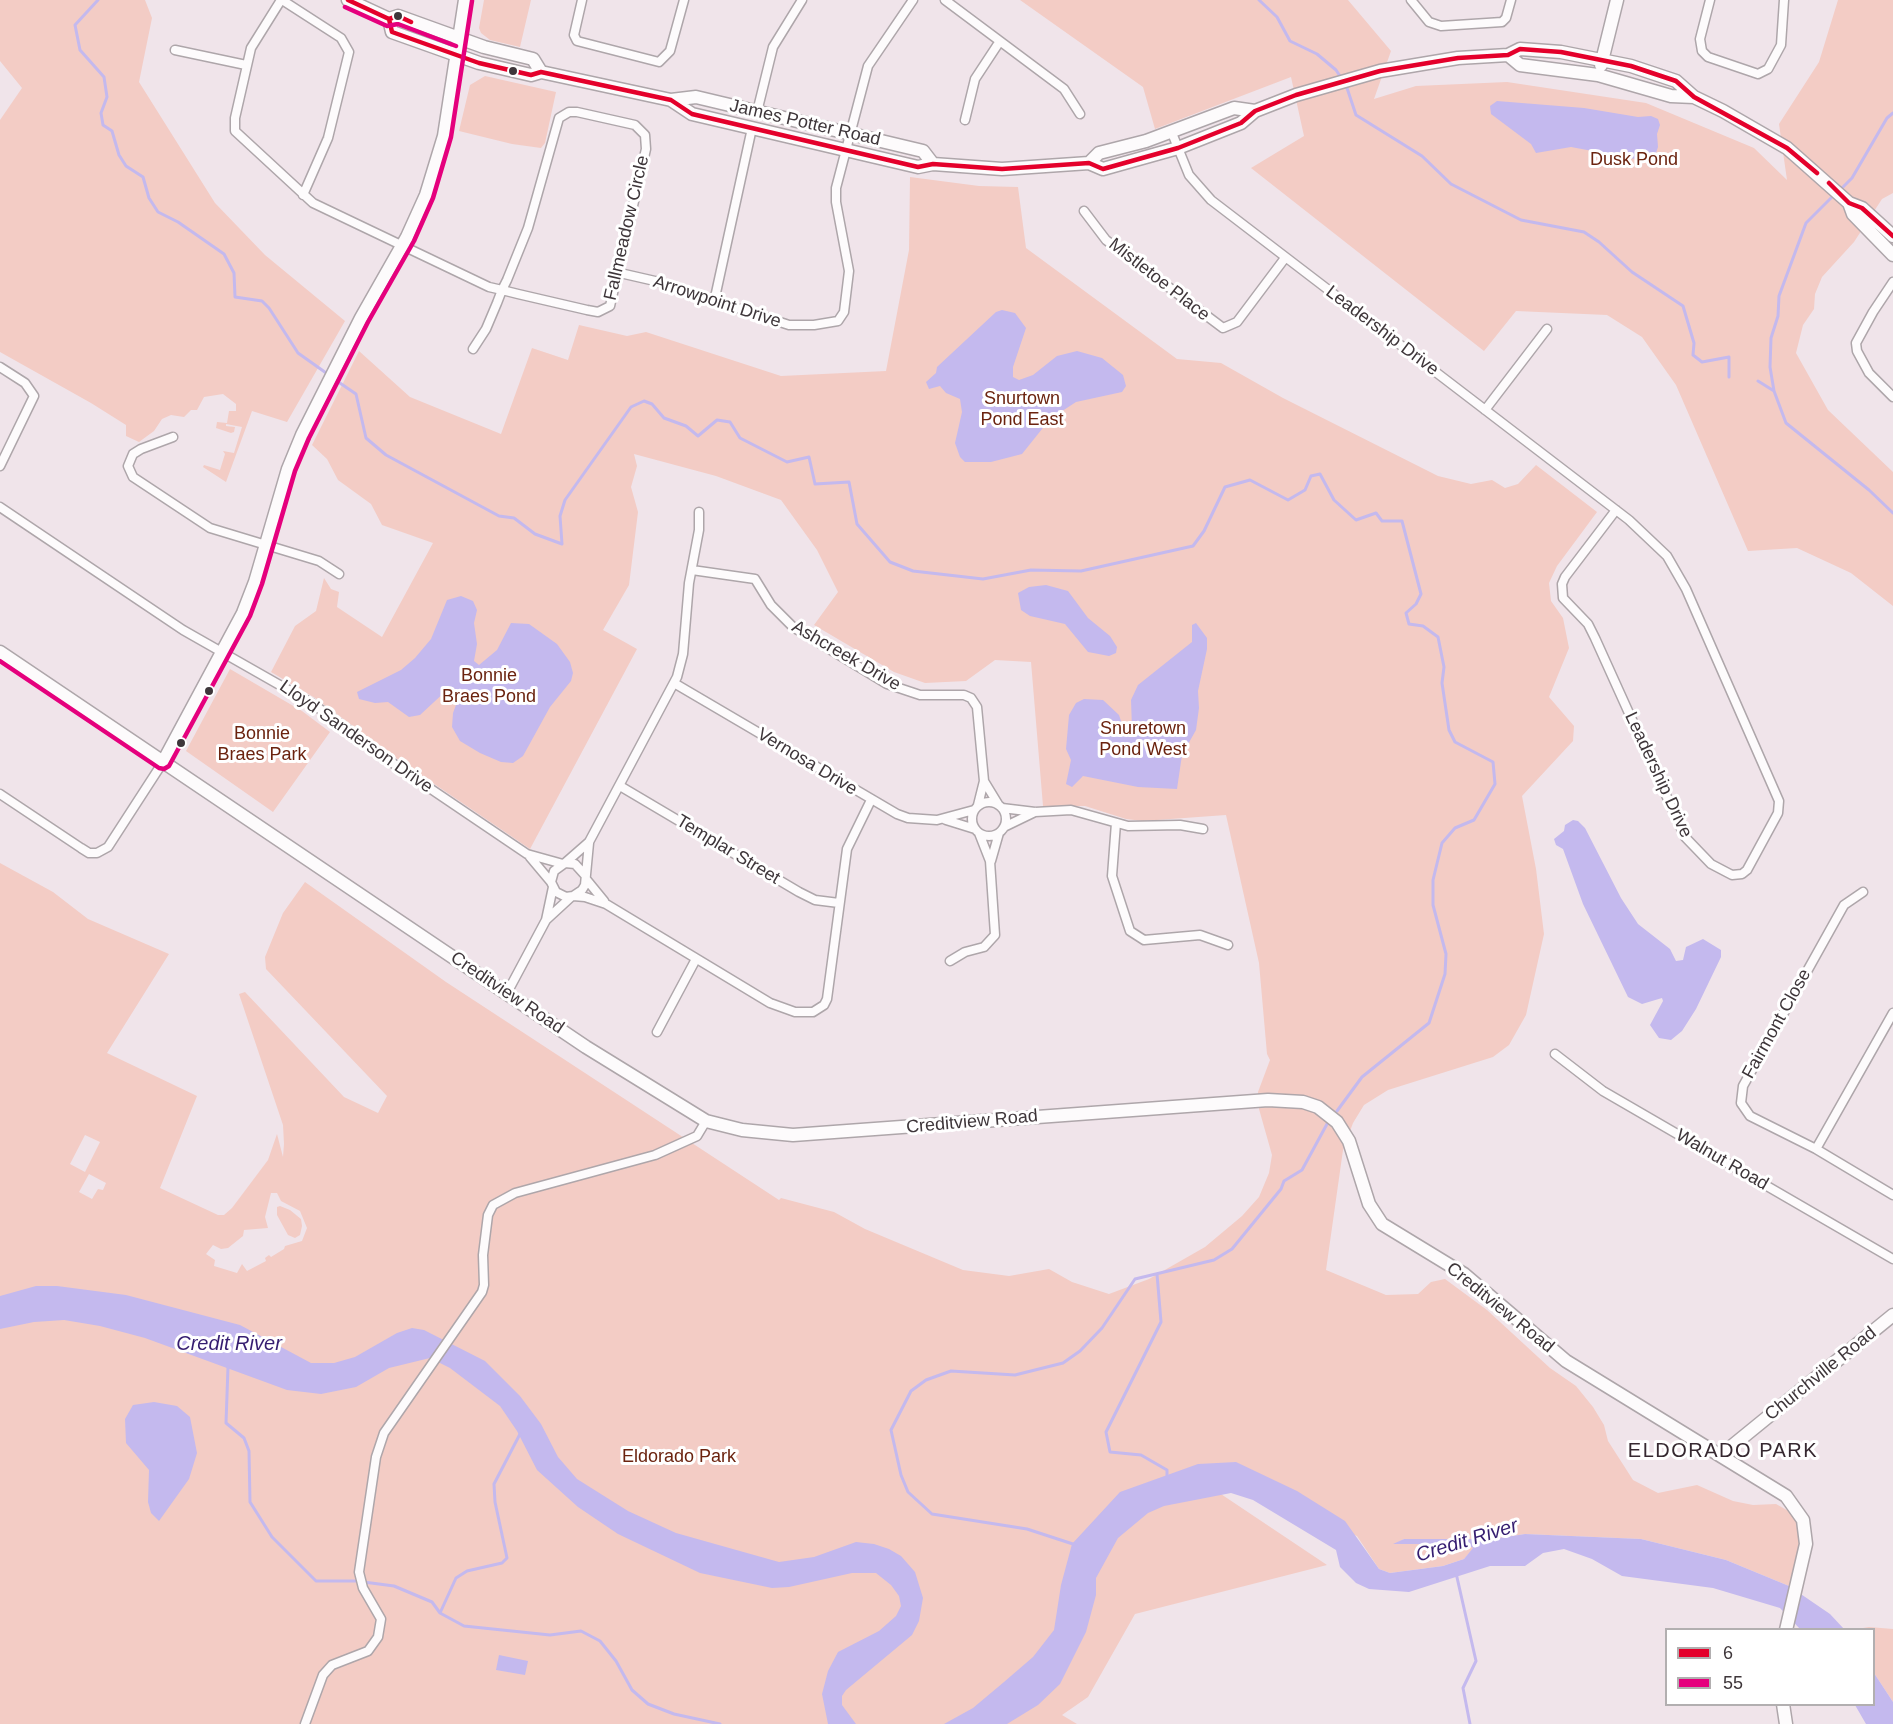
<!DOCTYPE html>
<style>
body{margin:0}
#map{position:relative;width:1893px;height:1724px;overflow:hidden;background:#f0e4ea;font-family:Helvetica,sans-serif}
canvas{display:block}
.legend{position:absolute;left:1665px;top:1628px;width:210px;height:78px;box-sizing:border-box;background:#fff;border:2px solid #b2afb0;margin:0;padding:8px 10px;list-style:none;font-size:18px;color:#3e363a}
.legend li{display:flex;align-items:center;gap:12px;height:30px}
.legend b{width:30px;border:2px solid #b2afb0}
</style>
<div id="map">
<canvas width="1893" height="1724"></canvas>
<ul class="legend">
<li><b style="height:8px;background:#e4002b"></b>6</li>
<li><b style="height:8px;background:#e5007d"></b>55</li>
</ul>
</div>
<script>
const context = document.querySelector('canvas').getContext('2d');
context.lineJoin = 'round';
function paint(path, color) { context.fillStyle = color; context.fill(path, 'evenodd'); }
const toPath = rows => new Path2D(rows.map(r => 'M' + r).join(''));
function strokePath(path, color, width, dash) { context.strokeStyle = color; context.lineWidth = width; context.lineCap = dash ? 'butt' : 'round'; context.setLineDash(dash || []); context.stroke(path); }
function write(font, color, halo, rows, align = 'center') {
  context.font = font + ' Helvetica,sans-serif'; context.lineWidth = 6; context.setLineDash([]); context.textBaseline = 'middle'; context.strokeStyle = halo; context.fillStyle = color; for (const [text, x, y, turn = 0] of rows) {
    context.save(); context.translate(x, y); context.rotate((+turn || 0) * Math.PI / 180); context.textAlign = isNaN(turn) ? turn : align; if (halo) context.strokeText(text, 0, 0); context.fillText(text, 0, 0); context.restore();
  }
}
paint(toPath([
 [0,0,145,0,152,18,139,82,215,203,265,255,345,321,287,422,252,411,226,482,203,467,204,465,220,470,225,454,223,451,234,453,242,427,226,424,226,426,235,427,234,432,231,433,216,428,217,422,227,423,229,411,236,411,236,404,223,394,204,397,197,410,191,410,184,417,171,415,162,419,154,431,139,442,126,436,126,425,91,403,0,352,0,120,22,88,0,61],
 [484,0,531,0,520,47,490,40,481,33,479,28],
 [1020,0,1348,0,1391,51,1374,99,1416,86,1507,82,1646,103,1754,148,1787,180,1779,124,1819,62,1838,0,1893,0,1893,193,1882,199,1854,242,1822,277,1815,294,1814,309,1803,325,1796,353,1828,410,1893,472,1893,606,1851,573,1797,548,1748,551,1676,385,1642,337,1607,315,1516,311,1484,351,1251,168,1304,136,1291,77,1155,129,1143,87],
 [485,76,556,92,545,143,541,148,512,144,459,131,470,85],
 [910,177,979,186,1018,187,1026,248,1177,359,1221,363,1283,398,1438,476,1471,484,1492,480,1505,488,1518,484,1536,465,1597,512,1557,566,1549,583,1551,601,1563,618,1569,648,1549,697,1574,726,1573,741,1522,796,1536,869,1544,934,1526,1015,1509,1045,1493,1057,1388,1090,1364,1105,1353,1123,1343,1150,1326,1270,1386,1295,1418,1294,1431,1282,1445,1279,1487,1310,1550,1368,1576,1386,1593,1407,1604,1425,1608,1441,1633,1480,1658,1493,1697,1485,1733,1501,1753,1505,1776,1504,1794,1514,1808,1534,1807,1552,1789,1586,1726,1560,1641,1539,1525,1534,1493,1539,1404,1539,1395,1544,1467,1544,1474,1548,1464,1559,1443,1566,1390,1573,1379,1569,1357,1536,1185,1470,1327,1565,1135,1614,1088,1697,1062,1715,1077,1724,0,1724,0,863,53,892,88,919,169,954,107,1053,197,1096,160,1188,218,1215,224,1215,232,1208,268,1160,277,1134,283,1157,284,1144,283,1125,239,994,245,992,344,1097,378,1113,387,1096,266,969,265,957,283,913,305,882,446,982,779,1200,781,1198,834,1212,865,1229,963,1270,1009,1276,1049,1269,1072,1282,1109,1294,1149,1279,1205,1247,1242,1216,1259,1197,1269,1173,1272,1155,1259,1109,1258,1092,1270,1060,1267,1054,1259,963,1226,815,1143,821,1126,819,1085,806,1043,806,1031,662,995,660,966,681,925,683,894,672,814,625,838,592,817,550,781,500,716,476,634,454,637,466,631,487,638,512,629,585,603,630,637,649,530,849,396,758,315,698,271,672,295,626,316,611,324,578,331,589,339,592,337,607,382,637,433,543,382,525,371,504,338,480,327,459,312,445,359,351,410,397,501,434,532,348,568,360,579,325,627,336,646,332,781,376,886,371,909,250],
 [85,1135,100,1142,85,1172,70,1164],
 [89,1174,106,1183,103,1190,98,1189,92,1199,79,1192],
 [271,1193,277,1193,281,1201,300,1211,307,1228,302,1241,285,1246,284,1249,271,1257,269,1255,265,1258,266,1261,247,1271,242,1264,237,1273,214,1266,215,1260,206,1254,213,1245,221,1249,228,1248,243,1236,244,1230,268,1228,265,1217],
 [230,669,302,711,330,732,273,812,186,751],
 [280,1206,290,1210,301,1219,302,1226,300,1235,295,1238,288,1235,277,1215,277,1207],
 [1869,1627,1893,1629,1893,1702,1874,1673,1874,1630,1857,1629]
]), '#f3ccc5');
paint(toPath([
 [1497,101,1584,108,1638,117,1651,116,1658,119,1660,125,1657,134,1658,147,1655,156,1646,161,1571,147,1536,153,1531,144,1491,114,1490,106],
 [1002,310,1015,313,1026,328,1013,367,1013,377,1019,380,1033,375,1057,356,1077,351,1102,358,1123,375,1126,386,1122,392,1076,402,1050,419,1022,454,991,462,965,462,960,457,955,443,962,412,960,399,946,393,940,386,929,389,926,382,936,373,937,367,996,312],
 [1046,585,1068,591,1088,618,1110,636,1117,647,1116,653,1109,656,1088,652,1065,624,1030,616,1021,610,1018,593,1029,587],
 [461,596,473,601,477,610,474,623,477,644,474,661,479,665,497,650,511,623,529,624,557,644,570,662,573,673,571,681,550,707,523,756,513,763,501,762,480,753,460,741,452,727,453,713,459,697,454,688,448,689,420,715,409,717,388,702,375,703,359,699,357,692,401,670,415,658,431,639,447,600],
 [1196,623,1207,638,1207,649,1198,691,1199,708,1196,730,1182,755,1177,789,1138,787,1083,776,1072,787,1066,784,1071,760,1066,749,1069,715,1076,703,1084,699,1103,700,1119,715,1124,730,1132,729,1131,700,1138,685,1192,642,1192,625],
 [1573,820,1578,821,1585,828,1621,898,1638,924,1670,949,1676,961,1683,960,1686,947,1703,939,1721,950,1721,957,1696,1009,1682,1031,1671,1040,1659,1038,1650,1025,1663,1001,1662,998,1642,1004,1628,997,1583,904,1563,849,1556,845,1554,839,1564,831,1565,825],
 [36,1286,57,1286,126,1295,240,1325,311,1363,334,1363,355,1357,397,1333,412,1328,424,1330,485,1361,520,1396,541,1424,558,1457,577,1479,628,1511,676,1533,779,1562,814,1557,856,1542,874,1544,889,1549,901,1556,915,1572,923,1598,919,1621,912,1635,846,1690,842,1696,842,1705,856,1724,828,1724,822,1694,828,1671,838,1652,879,1631,896,1616,901,1606,899,1596,891,1585,876,1573,852,1573,789,1587,772,1588,700,1573,618,1534,578,1507,537,1470,517,1431,500,1406,450,1368,430,1358,389,1368,356,1387,321,1394,287,1390,145,1338,100,1326,64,1320,34,1322,0,1329,0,1296],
 [154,1402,177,1406,190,1417,197,1453,189,1479,159,1521,151,1513,148,1502,149,1470,126,1443,125,1419,133,1405],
 [1236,1462,1297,1491,1345,1521,1379,1569,1390,1573,1443,1566,1464,1559,1473,1548,1467,1544,1393,1544,1404,1539,1493,1539,1525,1534,1641,1539,1726,1560,1789,1586,1830,1614,1844,1629,1800,1629,1780,1608,1713,1588,1622,1576,1592,1559,1564,1549,1543,1553,1525,1566,1490,1566,1409,1592,1369,1589,1356,1583,1340,1567,1336,1550,1253,1500,1231,1493,1164,1506,1148,1513,1118,1538,1096,1578,1096,1595,1086,1632,1060,1684,1038,1705,1007,1724,944,1724,973,1708,1004,1682,1033,1657,1054,1630,1061,1585,1072,1544,1120,1492,1198,1464],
 [499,1655,528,1661,525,1675,496,1670],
 [1874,1673,1893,1702,1893,1724,1866,1724,1855,1705,1874,1704]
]), '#c4b9ee');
strokePath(toPath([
 [98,0,75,25,80,50,104,77,107,97,101,113,103,125,112,131,119,155,126,166,143,177,149,198,158,212,178,222,224,254,234,273,235,297,262,301,269,308,298,353,329,375],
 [1259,0,1277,17,1290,41,1317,54,1336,70,1342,79],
 [1346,85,1356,115,1422,156,1451,184,1521,220,1584,232,1599,242,1632,272,1683,306,1694,343,1693,355,1702,362,1729,357,1729,377],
 [1839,191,1852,178,1887,118,1893,113],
 [1834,195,1806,223,1779,296,1778,316,1771,338,1770,367,1774,391,1786,423,1869,490,1893,513],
 [334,379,356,394,366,438,386,455,499,516,514,518,535,534,562,544,560,516,565,500,631,407,644,401,652,404,664,418,686,426,698,436,717,420,730,422,740,438,787,462,809,457,815,484,849,482,857,524,890,562,913,571,983,579,1031,570,1081,571,1193,546,1204,531,1225,487,1250,480,1288,500,1305,490,1311,476,1320,474,1334,500,1356,520,1376,513,1382,521,1402,521,1421,594,1416,604,1406,613,1409,624,1423,626,1438,637,1444,667,1442,683,1449,730,1455,742,1493,762,1495,784,1474,820,1455,828,1442,843,1433,880,1433,905,1446,954,1445,974,1429,1023,1362,1077,1337,1111],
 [1758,381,1774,391],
 [1157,1274,1161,1322,1106,1432,1110,1452,1141,1455,1167,1470,1167,1478],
 [228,1367,226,1423,244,1438,249,1451,250,1502,272,1537,316,1581,356,1581,394,1586,432,1602,440,1613,464,1626,550,1635,581,1631,600,1641,616,1661,632,1690,648,1704,674,1714,720,1724],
 [1076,1545,1027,1529,932,1514,908,1492,901,1475,891,1430,911,1391,926,1380,951,1371,1015,1375,1063,1363,1080,1351,1102,1328,1135,1279,1214,1260,1232,1249,1281,1189,1284,1181,1302,1170,1327,1124],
 [1456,1573,1476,1661,1463,1688,1470,1724],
 [440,1613,456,1578,467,1571,502,1563,507,1558,495,1502,494,1484,520,1434]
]), '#c4b9ee', 3);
const street = toPath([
 [281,0,251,48,235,118,235,131,313,203,489,287,502,290,518,294,587,310,598,312,610,306,646,149,645,135,635,125,577,112,569,112,559,118,528,228,507,280,502,290,497,303,486,329,473,349],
 [282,0,341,38,349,52,328,138,303,195],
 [582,0,574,35,577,41,659,62,670,51,684,0],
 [945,0,1064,89,1080,114],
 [1411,0,1429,22,1441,26,1502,22,1506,18,1511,0],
 [1710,0,1700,39,1702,51,1708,57,1758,74,1768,69,1781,45,1784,0],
 [175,50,246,65],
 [757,112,773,47,802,0],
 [965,120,975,79,1000,41],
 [1172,133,1189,175,1211,200,1629,520,1667,556,1686,589,1779,801,1778,813,1747,870,1742,874,1732,875,1711,864,1685,837,1595,638,1588,624,1563,598,1562,584,1565,577,1616,510],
 [1084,211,1106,240,1223,328,1237,322,1285,258],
 [620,273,655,281,789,325,814,325,838,321,844,312,849,271,836,202,836,188,868,66,913,0],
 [1893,282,1873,312,1856,343,1857,351,1869,373,1893,397],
 [714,302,752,128],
 [0,367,25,383,34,396,0,466],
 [1485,410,1547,329],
 [173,437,141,449,133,454,128,466,133,477,210,528,319,561,339,574],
 [0,507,183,630,313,704,394,764,527,854,563,864],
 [692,570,755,579,771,605,793,627,887,684,920,695,964,695,971,698,977,707,984,781,978,805],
 [674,683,897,814,908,818,937,820,974,810],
 [984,781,998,804],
 [620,786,799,892,815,900,839,903],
 [0,794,81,848,89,853,97,853,108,847,163,762],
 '972 819a17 17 0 1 1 34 0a17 17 0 1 1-34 0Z',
 [1002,808,1035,812,1071,810,1128,826,1180,825,1203,829],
 [946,820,975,829],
 [1116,823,1112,876,1130,931,1144,940,1200,935,1228,945],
 [1004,827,1035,812],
 [530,857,551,882],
 [991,861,999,833],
 [565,863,589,842,677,677,683,654,689,583,699,530,699,512],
 [585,875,575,864,565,863,554,871,551,882,556,892,566,897,573,896,582,890,585,885,589,843],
 [586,879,604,901],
 [1863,892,1844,905,1743,1086,1741,1103,1750,1116,1816,1149,1893,1195],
 [573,896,585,897,606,904,770,1003,795,1012,813,1012,824,1005,827,999,847,849,871,800],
 [546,920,571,897],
 [950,961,965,952,984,947,995,935,990,861,979,833],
 [507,993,546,920,553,887],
 [657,1032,696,959],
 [1555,1054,1603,1091,1893,1259],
 [1816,1149,1893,1013],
 [305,1724,323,1675,332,1665,368,1651,378,1637,381,1619,363,1588,359,1572,376,1457,384,1433,482,1292,484,1285,483,1255,488,1215,493,1205,515,1193,655,1155,697,1136,706,1121]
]);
const secondary = toPath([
 [348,0,389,19,398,16,484,47,533,59,541,72],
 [389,19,392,32,479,63,531,75,541,72,671,100,692,114,918,167,933,164,1002,169,1089,163,1103,169,1178,148,1241,123,1255,111,1296,95,1380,71,1458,58,1508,55,1520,49,1561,52,1631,66,1676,81,1694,97,1723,111,1787,148,1849,203,1862,208,1893,236],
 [1508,55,1520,65,1598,75,1671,96,1694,97],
 [1601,65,1617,0],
 [671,100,696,97,923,151,933,164],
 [1089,163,1099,153,1146,141,1234,108,1255,111],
 [1849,203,1853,214,1893,255],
 [0,652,586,1047,706,1121,742,1130,793,1135,1268,1100,1303,1102,1318,1107,1337,1122,1349,1141,1369,1204,1382,1224,1464,1274,1566,1361,1786,1496,1803,1520,1806,1544,1786,1630],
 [163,762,243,613,255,582,288,469,302,435,361,318,407,237,426,195,444,136,465,0],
 [1721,1455,1893,1315],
 [1783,1704,1786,1724]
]);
strokePath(street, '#aea6aa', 11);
strokePath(secondary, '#aea6aa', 15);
strokePath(street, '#fdfbfc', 8);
strokePath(secondary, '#fdfbfc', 12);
strokePath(toPath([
 [348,0,389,19,398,16,411,22],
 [389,19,392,32,479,63,531,75,541,72,671,100,692,114,918,167,933,164,1002,169,1089,163,1103,169,1178,148,1241,123,1255,111,1296,95,1380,71,1458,58,1508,55,1520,49,1561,52,1631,66,1676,81,1694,97,1787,148,1817,173],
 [1829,183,1849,203,1862,208,1893,236]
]), '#e4002b', 4.5);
strokePath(toPath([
 [345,7,387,26,398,24,456,46],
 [0,661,159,768,164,769,169,766,250,616,262,584,295,471,309,438,368,322,414,241,433,198,451,137,472,1]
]), '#e5007d', 4.5);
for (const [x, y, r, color] of [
 [398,16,5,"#3e363a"],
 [513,71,5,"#3e363a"],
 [209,691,5,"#3e363a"],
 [181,743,5,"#3e363a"]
]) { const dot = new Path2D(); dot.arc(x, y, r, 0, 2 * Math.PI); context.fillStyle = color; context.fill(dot); strokePath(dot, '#fff', 2); }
write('18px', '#3e363a', '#fff', [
 ["James Potter Road",805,123,13],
 ["Fallmeadow Circle",627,228,-77],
 ["Mistletoe Place",1159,280,38],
 ["Arrowpoint Drive",717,302,18],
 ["Leadership Drive",1382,331,37],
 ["Ashcreek Drive",846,656,30],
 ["Lloyd Sanderson Drive",356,737,35],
 ["Vernosa Drive",807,762,31],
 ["Leadership Drive",1658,775,65],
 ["Templar Street",728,850,31],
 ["Creditview Road",507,993,34],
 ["Fairmont Close",1777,1024,-61],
 ["Creditview Road",972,1122,-5],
 ["Walnut Road",1722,1160,30],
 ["Creditview Road",1500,1308,39],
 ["Churchville Road",1821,1374,-39]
]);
write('18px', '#6b230f', '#fff', [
 ["Dusk Pond",1634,160],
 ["Snurtown",1022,399],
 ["Pond East",1022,420],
 ["Bonnie",489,676],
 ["Braes Pond",489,697],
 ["Snuretown",1143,729],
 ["Pond West",1143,750],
 ["Bonnie",262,734],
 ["Braes Park",262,755],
 ["Eldorado Park",679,1457]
]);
write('italic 20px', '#351d70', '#fff', [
 ["Credit River",229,1344],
 ["Credit River",1467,1541,-17]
]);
context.letterSpacing = '1.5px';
write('20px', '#362830', '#fff', [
 ["ELDORADO PARK",1723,1451]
]);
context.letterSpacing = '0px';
</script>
